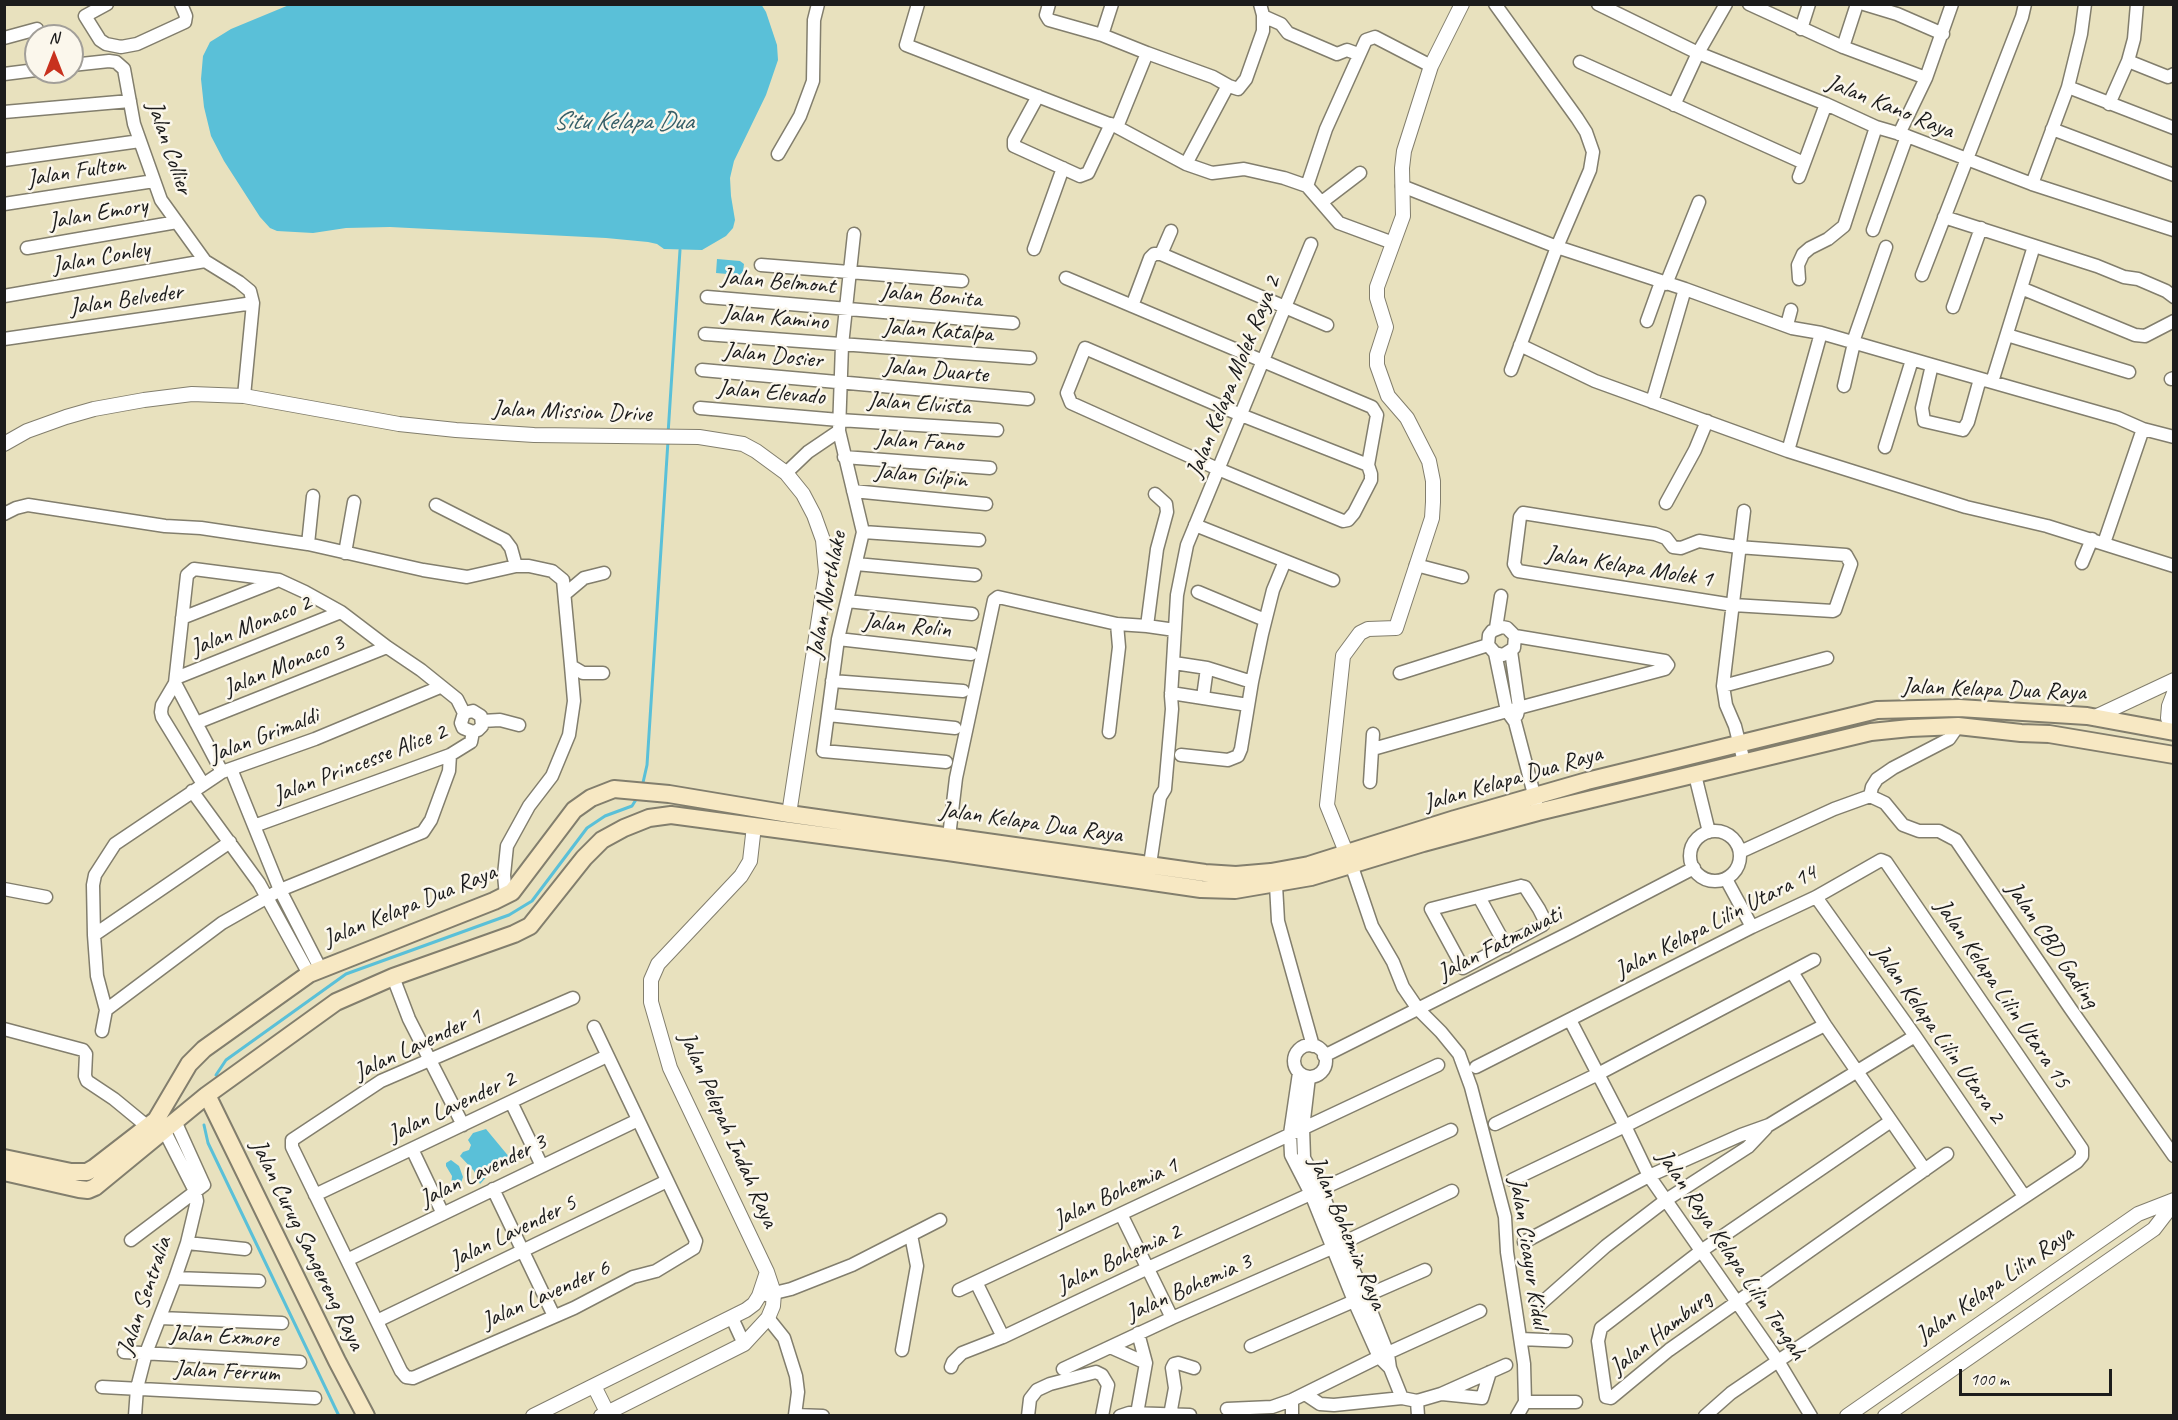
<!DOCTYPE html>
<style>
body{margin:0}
#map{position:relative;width:2178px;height:1420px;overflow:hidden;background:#e8e1be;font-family:Caveat,sans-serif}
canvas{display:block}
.frame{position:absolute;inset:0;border:6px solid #1c1c1c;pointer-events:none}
.north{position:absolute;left:24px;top:24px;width:60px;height:60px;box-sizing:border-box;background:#fbf7ec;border:2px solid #a29f99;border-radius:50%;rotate:0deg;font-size:16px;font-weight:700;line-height:24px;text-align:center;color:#1c1c1c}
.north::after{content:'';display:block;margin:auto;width:21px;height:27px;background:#c8321e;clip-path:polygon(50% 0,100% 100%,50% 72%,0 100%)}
.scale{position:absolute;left:1959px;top:1369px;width:153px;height:27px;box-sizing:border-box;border:3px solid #1c1c1c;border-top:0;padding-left:8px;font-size:18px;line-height:21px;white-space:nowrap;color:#1c1c1c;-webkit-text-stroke:4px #fbf7ec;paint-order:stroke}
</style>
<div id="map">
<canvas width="2178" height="1420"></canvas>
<div class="frame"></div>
<div class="north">N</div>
<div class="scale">100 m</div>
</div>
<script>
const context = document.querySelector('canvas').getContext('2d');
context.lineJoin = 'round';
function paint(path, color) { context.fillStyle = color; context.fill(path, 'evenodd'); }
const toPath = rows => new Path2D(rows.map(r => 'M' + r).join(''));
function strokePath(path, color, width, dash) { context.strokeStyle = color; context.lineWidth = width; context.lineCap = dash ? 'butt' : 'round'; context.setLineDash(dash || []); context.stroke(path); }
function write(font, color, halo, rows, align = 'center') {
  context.font = font + ' Caveat,sans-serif'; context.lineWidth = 5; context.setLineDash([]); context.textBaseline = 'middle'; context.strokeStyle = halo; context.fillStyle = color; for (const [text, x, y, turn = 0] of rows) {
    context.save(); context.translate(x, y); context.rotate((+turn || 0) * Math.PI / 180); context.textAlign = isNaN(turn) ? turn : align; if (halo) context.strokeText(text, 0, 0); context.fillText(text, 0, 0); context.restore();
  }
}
paint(toPath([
 [761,4,766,12,777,45,778,60,766,95,734,161,730,178,731,196,735,220,733,228,726,236,702,250,664,249,657,244,648,242,606,238,390,227,346,228,313,233,277,231,270,228,260,217,224,161,211,136,204,107,201,79,203,56,210,42,231,29,289,5],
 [717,259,740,261,744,264,743,272,739,275,716,273],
 [486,1129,510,1158,510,1164,490,1173,480,1184,474,1171,460,1156,463,1152,469,1150,471,1145,468,1140,473,1133],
 [451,1160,459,1166,463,1177,459,1189,456,1191,451,1187,452,1176,446,1166,446,1163]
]), '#5ac0d8');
strokePath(toPath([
 [668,434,680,250],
 [642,787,647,765,668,441],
 [216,1075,226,1060,346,974,509,915,532,901,587,828,605,816,632,806,637,798],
 [204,1125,208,1143,339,1416]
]), '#5ac0d8', 3);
const minor = toPath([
 [107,4,85,16,100,40,106,44,121,47,137,44,185,22,186,16,181,4],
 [918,4,906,45,1117,127],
 [1049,4,1046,15,1049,20,1102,35,1112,4],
 [1495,4,1577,118,1586,132,1593,152,1590,170,1557,247,1511,370],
 [1598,4,1698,53,1826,104,1876,127,1907,136,2032,184,2174,230],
 [1749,4,1843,47,1926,78],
 [1864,4,1897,14,1943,34],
 [1263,16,1281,24,1288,33,1337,54,1347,50,1358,54],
 [1801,29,1809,4],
 [1102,35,1147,53,1117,127,1186,164,1212,173,1244,169,1284,178,1307,186,1339,223,1393,243],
 [4,38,37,29],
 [1843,47,1857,4],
 [1147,53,1213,77,1229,86],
 [2128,61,2168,77,2174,74],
 [1580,62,1804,163],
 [72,65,109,61,116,62,124,69,134,124,161,200,205,261,239,282,250,291,253,303,244,396],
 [4,74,36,70],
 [2068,87,2174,128],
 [1038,96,1014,140,1014,146,1080,176,1088,173,1111,124],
 [2109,104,2128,61,2134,39,2137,4],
 [1674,105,1698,53,1726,4],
 [4,112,130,101],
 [2052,129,2174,175],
 [1899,134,1926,78,1952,4],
 [778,154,800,116,813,81,814,20,818,4],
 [4,160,140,141],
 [1186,164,1226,89,1229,86,1238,89,1246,79,1263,31,1263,15,1260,4],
 [1799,177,1826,104],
 [2032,184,2068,87,2081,34,2085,4],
 [1307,186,1326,129,1366,40,1375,37,1431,66],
 [1402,186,1557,247,1685,289,1792,328,1821,333,1932,365,2118,418,2143,429,2174,437],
 [1322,202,1360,173],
 [4,204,154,181],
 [1944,217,2097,266,2124,277,2138,279,2166,291,2174,297],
 [1873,230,1907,136],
 [854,234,842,345,839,431,863,532,838,639,823,751,946,762],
 [27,248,177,222],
 [1034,249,1063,168],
 [1161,254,1171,231],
 [761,265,962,281],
 [1922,275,2022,17,2025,4],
 [1066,278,1372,407,1377,415,1368,465,1371,474,1371,480,1354,513,1348,520,1343,521,1218,469,1071,403,1067,393,1085,348,1241,415,1368,465],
 [1799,279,1798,265,1803,254,1810,248,1828,239,1844,226,1876,127],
 [1666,284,1699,202],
 [2021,288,2135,335,2145,336,2174,321],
 [4,296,205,261],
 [707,297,1013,323],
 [1132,306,1150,258,1154,254,1161,254,1327,325],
 [1953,307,1981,228],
 [1647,321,1661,282],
 [1787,325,1791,310],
 [705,334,1030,358],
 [2007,335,2129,372],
 [4,339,253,303],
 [1853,342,1886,247],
 [1520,345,1595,381,1788,451,1966,507,2047,526,2174,566],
 [1932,365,1922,408,1924,421,1963,430,1968,422,1980,379],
 [702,370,1028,399],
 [2171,379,2174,378],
 [1992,382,2034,246],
 [1844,386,1854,343],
 [1652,402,1685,289],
 [700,408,839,420,997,430],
 [1885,447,1912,360],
 [1788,451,1821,333],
 [844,457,990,468],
 [786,473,808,452,839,431],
 [853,491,986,504],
 [1666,503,1695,450,1707,421],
 [436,505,505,540,511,548,516,566],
 [1523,513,1655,534,1666,538,1673,547,1681,548,1699,541,1738,547,1846,555,1851,564,1835,610,1833,611,1733,605,1518,571,1514,564,1520,517,1523,513],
 [4,514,16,508,28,505,165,526,201,528,308,544,423,570,467,577,516,566,529,566,552,571,563,580,571,666,583,673,603,673],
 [1195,525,1333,580],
 [863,532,979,540],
 [2104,543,2143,429],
 [308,544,313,496],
 [345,553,354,502],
 [2082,563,2092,539],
 [856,564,975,575],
 [1416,565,1462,577],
 [1198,592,1265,620],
 [565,594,584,578,604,573],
 [847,601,972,614],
 [182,618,279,580],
 [1147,626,1175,630],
 [1496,628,1501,596],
 [838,639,971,654],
 [1511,651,1519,707,1517,715],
 [1495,653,1503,655,1514,648,1515,636,1507,628,1502,627,1492,631,1489,635,1488,645,1495,653,1507,711,1515,722,1536,802],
 [1174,663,1207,668,1252,682],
 [1400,673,1488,645],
 [176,678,341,612],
 [832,681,963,691],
 [175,683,222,772],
 [1723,686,1827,658],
 [1171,693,1248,705],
 [1203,697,1207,668],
 [828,715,955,728],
 [482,721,500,720,519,725],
 [196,723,387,647],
 [1109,732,1119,647,1117,624],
 [1373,749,1507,711,1665,669,1668,665,1665,661,1515,636],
 [1181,755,1228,760,1238,756,1241,749,1252,682,1262,634,1273,590,1285,561],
 [1744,762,1735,726,1726,705,1723,686,1744,511],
 [231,769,280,890,320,968],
 [1695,775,1709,832],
 [1370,782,1373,734],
 [203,784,162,717,161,712,162,705,175,683,187,575,194,569,279,580,305,592,341,612,387,647,421,670,457,699,464,713,461,723,463,728,473,732,478,730,482,726,481,716,473,711,464,713],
 [192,791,259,883,309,974],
 [1870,796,1885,803,1903,825,1919,831,1939,831,1956,840,2070,1008,2174,1156],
 [1870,796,1872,787,1877,779,1893,768,1949,739,1958,726],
 [254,826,450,755,471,742,473,732],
 '1690 856a25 25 0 1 1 50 0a25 25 0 1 1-50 0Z',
 [948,845,956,778,994,600,998,597,1117,624,1147,626,1157,549,1167,512,1166,504,1155,494],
 [1740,852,1834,809,1870,796],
 [1351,864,1372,926,1393,962,1403,987,1418,1009,1441,1032,1459,1054,1471,1087,1505,1217,1507,1252,1524,1364,1525,1402,1517,1416],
 [1149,871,1160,797,1165,789,1172,709,1171,696,1177,595,1187,545,1311,244],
 [1726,879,1752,927],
 [1276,885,1278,921,1313,1046],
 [1521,886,1525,887,1539,909,1544,919,1543,925,1463,968,1431,909,1521,886],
 [4,889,46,897],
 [506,896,504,875,507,846,529,806,552,776,569,735,574,701,571,666],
 [1479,897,1506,946],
 [1816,897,1915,1036,2024,1196],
 [94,935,230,842],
 [1792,972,1825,1025,1925,1170],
 [393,977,409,1019,463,1125],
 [573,998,381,1081,292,1140,292,1147,401,1371,406,1377,413,1378,574,1308,633,1277,656,1271,694,1248,696,1241,594,1027],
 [106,1010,97,976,94,935,93,885,95,875,115,844,222,772,315,739,440,687],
 [1570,1020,1625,1126,1649,1176,1778,1361,1811,1416],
 [4,1029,83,1050,86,1054,85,1076,87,1081,114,1099,148,1127],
 [102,1031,106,1010,222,923,280,890,423,832,431,820,449,771,450,755],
 '1294 1061a16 16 0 1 1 32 0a16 16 0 1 1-32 0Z',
 [1324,1056,1571,932,1694,868],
 [1476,1067,1752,927,1816,897,1881,860,1886,862,2082,1149,2082,1156,2077,1162,1778,1361,1731,1393,1705,1416],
 [1299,1073,1290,1134,1291,1155,1311,1194,1354,1301,1379,1357,1390,1368],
 [1309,1077,1303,1128,1304,1158,1321,1189,1341,1242,1365,1296,1388,1354,1390,1368,1402,1398],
 [511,1102,542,1166],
 [1891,1121,1701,1251,1601,1328,1598,1341,1606,1397,1611,1398,1669,1350,1947,1154],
 [1495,1124,1598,1074,1814,960],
 [412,1149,443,1214],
 [1512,1180,1625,1126,1825,1025],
 [493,1189,554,1316],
 [315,1195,607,1056],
 [1121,1214,1172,1318],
 [131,1240,204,1185,175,1121],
 [1524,1242,1649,1176,1741,1135,1769,1125,1915,1036],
 [187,1243,245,1249],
 [347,1260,638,1120],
 [175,1278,259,1281],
 [976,1282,1003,1337],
 [959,1290,1438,1065],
 [766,1295,791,1289,852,1265,940,1220],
 [1537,1307,1606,1246,1666,1200,1748,1147,1766,1128],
 [160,1318,282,1323],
 [732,1318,744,1344],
 [768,1318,784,1338,796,1376,798,1392,795,1415,823,1416],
 [377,1321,667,1181],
 [1521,1339,1566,1341],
 [1251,1346,1425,1270],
 [1110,1347,1146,1363],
 [902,1350,917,1266,911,1235],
 [124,1352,300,1362],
 [951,1367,953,1362,962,1353,1003,1337,1148,1268,1451,1130],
 [1063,1369,1172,1318,1332,1248,1452,1191],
 [102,1387,315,1398],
 [1305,1394,1320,1404,1334,1405,1402,1398,1417,1401,1441,1394,1506,1365],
 [1442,1394,1482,1398,1490,1372],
 [1292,1400,1292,1416],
 [1417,1401,1418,1416],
 [1525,1402,1576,1402],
 [1138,1408,1146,1363,1138,1333],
 [1227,1409,1272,1407,1292,1400,1379,1357,1480,1311],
 [1170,1415,1175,1388,1172,1368,1174,1364,1178,1363,1194,1368],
 [135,1416,137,1388,146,1353,175,1278,187,1243,197,1201,195,1191,164,1130],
 [1028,1416,1030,1399,1037,1390,1050,1384,1096,1372,1102,1375,1108,1385,1102,1416],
 [1120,1416,1129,1413,1190,1415]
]);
const tertiary = toPath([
 [4,444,27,431,66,417,94,409,144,400,192,394,244,396,399,424,456,430,534,435,699,437,743,444,756,451,786,473,803,494,814,515,823,540,826,572,789,814],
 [2174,693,2169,706,2168,718,2174,727],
 [2095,717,2174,680],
 [1350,862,1327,805,1343,656,1360,633,1368,629,1396,628,1432,518,1433,502,1433,481,1429,461,1407,418,1388,396,1377,365,1377,355,1386,327,1377,298,1377,287,1403,216,1402,168,1404,151,1431,66,1462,4],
 [594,1386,607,1412],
 [533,1416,746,1310,754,1304,759,1296,767,1272],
 [601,1416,744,1344,768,1318,773,1306,774,1293,767,1272,670,1068,651,1002,651,980,658,964,741,876,750,861,754,826],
 [1847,1416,2138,1214,2174,1200],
 [1885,1416,2154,1229,2174,1203]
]);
const secondary = toPath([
 [207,1095,337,1361,366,1416],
 [4,1158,71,1172,87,1172,94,1168,156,1120,189,1064,204,1049,309,974,494,901,512,892,574,810,591,798,614,789,669,794,789,814,1205,873,1236,875,1271,872,1309,865,1455,819,1587,781,1877,710,1959,708,2087,716,2174,732],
 [4,1172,79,1189,88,1190,95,1187,207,1095,336,1002,393,977,514,934,530,926,584,858,602,840,624,828,649,818,671,815,948,852,1201,889,1235,890,1311,877,1423,843,1538,812,1871,732,1910,728,1958,726,2021,733,2049,734,2174,755]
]);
strokePath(minor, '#827e6d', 15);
strokePath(tertiary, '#827e6d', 16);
strokePath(secondary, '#827e6d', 20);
strokePath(minor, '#fff', 12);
strokePath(tertiary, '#fff', 14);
strokePath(secondary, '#f7e8c3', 16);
write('24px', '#1c1c1c', '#fbf7ec', [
 ["Jalan Kano Raya",1890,107,22],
 ["Jalan Collier",169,148,71],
 ["Jalan Fulton",76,172,-9],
 ["Jalan Emory",98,214,-10],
 ["Jalan Conley",101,258,-10],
 ["Jalan Belmont",778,282,5],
 ["Jalan Bonita",931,296,5],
 ["Jalan Belveder",126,300,-8],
 ["Jalan Kamino",775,318,5],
 ["Jalan Katalpa",938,331,4],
 ["Jalan Dosier",773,356,6],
 ["Jalan Duarte",936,371,5],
 ["Jalan Kelapa Molek Raya 2",1234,377,-68],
 ["Jalan Elevado",771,393,5],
 ["Jalan Elvista",919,404,4],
 ["Jalan Mission Drive",572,412,2],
 ["Jalan Fano",919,442,4],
 ["Jalan Gilpin",921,476,6],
 ["Jalan Kelapa Molek 1",1629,567,9],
 ["Jalan Northlake",827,595,-79],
 ["Jalan Monaco 2",251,626,-22],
 ["Jalan Rolin",907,626,6],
 ["Jalan Monaco 3",284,666,-22],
 ["Jalan Kelapa Dua Raya",1994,690,2],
 ["Jalan Grimaldi",264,736,-21],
 ["Jalan Princesse Alice 2",360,764,-21],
 ["Jalan Kelapa Dua Raya",1513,779,-16],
 ["Jalan Kelapa Dua Raya",1031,823,8],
 ["Jalan Kelapa Dua Raya",410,906,-22],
 ["Jalan Kelapa Lilin Utara 14",1716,922,-27],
 ["Jalan Fatmawati",1500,944,-27],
 ["Jalan CBD Gading",2052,945,56],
 ["Jalan Kelapa Lilin Utara 15",2002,994,56],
 ["Jalan Kelapa Lilin Utara 2",1938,1034,55],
 ["Jalan Lavender 1",418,1045,-25],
 ["Jalan Lavender 2",452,1107,-25],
 ["Jalan Pelepah Indah Raya",728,1130,66],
 ["Jalan Lavender 3",483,1171,-26],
 ["Jalan Bohemia 1",1116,1193,-25],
 ["Jalan Lavender 5",513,1232,-26],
 ["Jalan Bohemia Raya",1347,1233,67],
 ["Jalan Curug Sangereng Raya",307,1245,64],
 ["Jalan Cicayur Kidul",1528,1253,81],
 ["Jalan Raya Kelapa Lilin Tengah",1731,1255,56],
 ["Jalan Bohemia 2",1119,1259,-25],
 ["Jalan Kelapa Lilin Raya",1995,1285,-35],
 ["Jalan Bohemia 3",1189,1288,-24],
 ["Jalan Lavender 6",546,1295,-24],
 ["Jalan Sentralia",145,1296,-71],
 ["Jalan Hamburg",1661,1333,-38],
 ["Jalan Exmore",224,1337,3],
 ["Jalan Ferrum",227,1372,3]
]);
write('italic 26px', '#355e67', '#fbf7ec', [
 ["Situ Kelapa Dua",623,122]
]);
</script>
